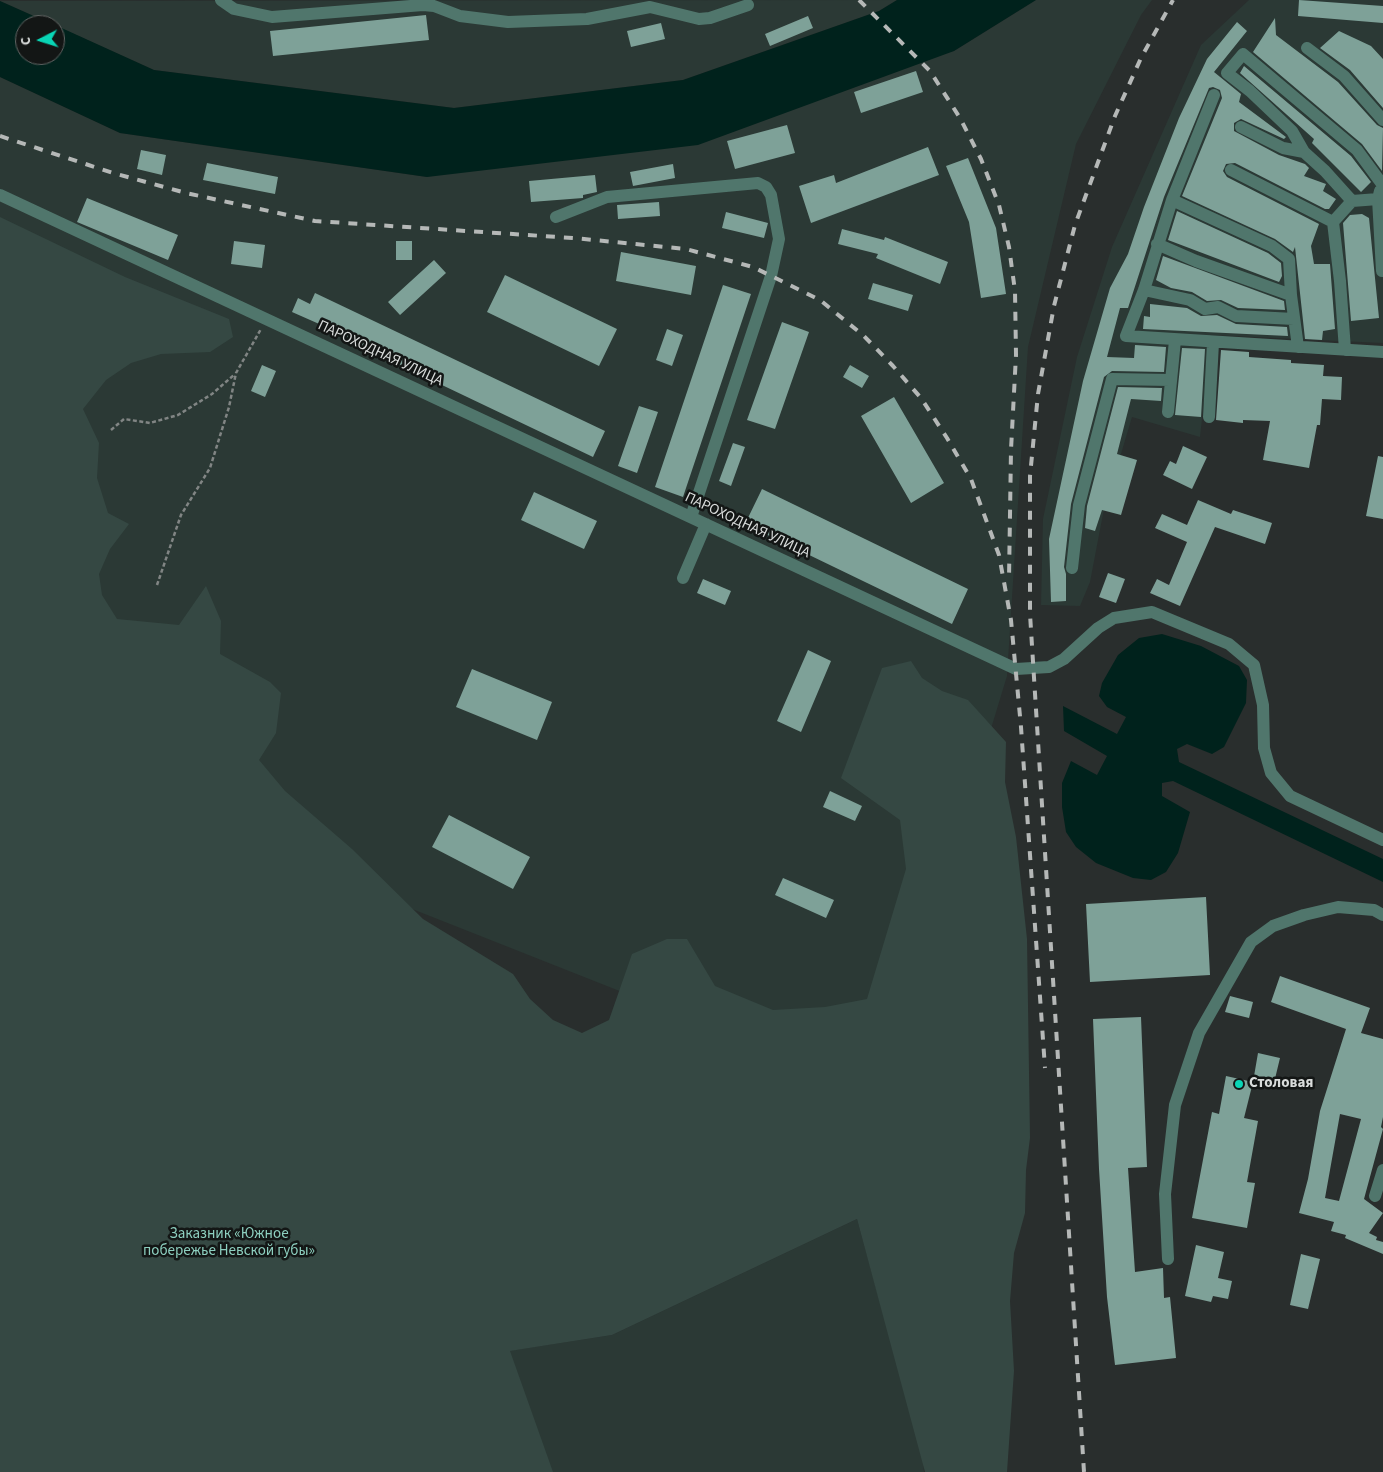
<!DOCTYPE html>
<meta charset="utf-8">
<style>
body{margin:0}
#map{position:relative;width:1383px;height:1472px;overflow:hidden;background:#292e2d;font-family:"Source Sans 3",sans-serif}
canvas{display:block}
.north{position:absolute;left:15px;top:15px;width:50px;height:50px;box-sizing:border-box;background:#131615;border:1px solid #626564;border-radius:50%;rotate:265deg;font-size:14px;font-weight:700;line-height:20px;text-align:center;color:#d9dcdb}
.north::after{content:'';display:block;margin:auto;width:18px;height:22px;background:#09d5b5;clip-path:polygon(50% 0,100% 100%,50% 72%,0 100%)}
</style>
<div id="map">
<canvas width="1383" height="1472"></canvas>
<div class="north">С</div>
</div>
<script>
const context = document.querySelector('canvas').getContext('2d');
context.lineJoin = 'round';
function paint(path, color) { context.fillStyle = color; context.fill(path, 'evenodd'); }
const toPath = rows => new Path2D(rows.map(r => 'M' + r).join(''));
function strokePath(path, color, width, dash) { context.strokeStyle = color; context.lineWidth = width; context.lineCap = dash ? 'butt' : 'round'; context.setLineDash(dash || []); context.stroke(path); }
function write(font, color, halo, rows, align = 'center') {
  context.font = font + ' "Source Sans 3",sans-serif'; context.lineWidth = 5; context.setLineDash([]); context.textBaseline = 'middle'; context.strokeStyle = halo; context.fillStyle = color; for (const [text, x, y, turn = 0] of rows) {
    context.save(); context.translate(x, y); context.rotate((+turn || 0) * Math.PI / 180); context.textAlign = isNaN(turn) ? turn : align; if (halo) context.strokeText(text, 0, 0); context.fillText(text, 0, 0); context.restore();
  }
}
paint(toPath([
 [897,0,879,11,683,80,454,108,154,70,0,1],
 [1036,0,1152,0,1141,15,1076,144,1028,347,1007,676,880,1094,0,746,0,77,120,133,427,177,954,51],
 [1249,0,1383,0,1383,343,1211,335,1200,437,1132,417,1103,514,1090,582,1080,606,1041,605,1043,519,1077,357,1112,247,1201,45],
 [857,1219,923,1457,924,1472,470,1472,495,1353,612,1335]
]), '#2b3935');
paint(toPath([
 [0,217,125,277,229,319,233,337,210,352,161,354,131,363,106,380,83,409,99,443,97,478,108,513,129,524,110,549,99,574,102,595,117,619,179,625,206,586,221,621,220,654,270,682,281,693,276,733,259,760,285,791,352,849,423,919,513,974,530,999,553,1020,582,1033,609,1020,632,954,667,939,687,939,715,986,773,1010,825,1007,867,999,906,869,900,820,841,778,882,668,911,661,922,678,942,691,968,700,1006,742,1005,782,1016,837,1027,939,1030,1138,1026,1170,1025,1213,1014,1253,1010,1301,1014,1371,1007,1472,925,1472,857,1219,612,1335,510,1351,553,1472,0,1472]
]), '#354843');
paint(toPath([
 [897,0,1036,0,954,51,698,145,427,177,120,133,0,77,0,1,54,25,25,25,25,55,55,55,55,25,154,70,454,108,683,80,879,11],
 [1162,634,1201,646,1239,666,1247,680,1246,703,1224,747,1212,754,1187,744,1177,749,1179,762,1383,859,1383,882,1173,781,1162,783,1162,796,1190,812,1178,853,1166,872,1151,880,1133,878,1096,863,1076,847,1066,832,1062,807,1062,783,1071,761,1097,775,1107,756,1064,731,1063,706,1117,734,1126,717,1107,707,1099,696,1102,683,1118,655,1139,638]
]), '#00221c');
paint(toPath([
 [1299,0,1383,6,1383,23,1298,16],
 [426,15,429,40,273,56,270,31],
 [808,16,813,28,770,46,765,34],
 [1275,18,1276,35,1338,82,1377,125,1383,128,1382,171,1362,144,1253,52],
 [1237,22,1247,31,1214,72,1241,94,1239,102,1286,137,1284,139,1241,119,1234,123,1234,131,1279,155,1305,164,1309,168,1304,176,1326,184,1323,191,1336,199,1329,209,1325,209,1235,163,1226,164,1223,171,1227,177,1319,224,1311,246,1314,264,1330,264,1335,329,1323,331,1322,340,1305,339,1295,247,1293,252,1275,239,1182,196,1222,98,1220,90,1213,87,1209,88,1164,197,1128,308,1120,308,1107,357,1134,358,1135,345,1166,347,1164,372,1112,371,1104,377,1071,504,1064,567,1066,574,1066,601,1051,602,1049,539,1083,381,1110,288,1128,254,1144,207,1179,118,1207,59],
 [661,23,665,39,631,47,627,31],
 [1339,31,1371,46,1383,59,1383,108,1350,70,1320,48],
 [1244,66,1351,156,1371,182,1361,192,1312,143,1314,139,1240,73],
 [916,71,923,92,861,113,854,92],
 [787,125,795,153,735,169,727,141],
 [928,147,939,175,811,223,799,186,834,175,836,183],
 [141,150,166,155,162,175,137,169],
 [968,158,996,228,1006,294,981,298,969,222,946,166],
 [207,163,278,177,275,194,203,180],
 [673,164,675,178,633,186,630,172],
 [595,175,597,192,583,195,583,198,531,202,529,181],
 [87,198,178,235,168,260,77,222],
 [659,202,660,216,618,219,617,205],
 [1177,211,1268,253,1281,263,1282,276,1279,282,1168,240],
 [726,212,768,223,764,238,722,228],
 [1362,214,1369,218,1379,318,1351,321,1343,223,1350,215],
 [842,229,884,240,885,237,948,262,940,284,876,258,878,254,838,244],
 [234,241,265,245,262,268,231,264],
 [396,241,412,241,412,260,396,260],
 [621,252,696,266,691,295,616,281],
 [1163,256,1284,301,1285,310,1238,308,1221,300,1207,301,1192,292,1171,288,1156,280],
 [434,260,446,273,400,315,388,302],
 [505,275,617,329,599,366,487,312],
 [873,283,913,295,908,311,868,299],
 [723,285,751,294,683,497,655,487],
 [315,293,605,431,593,457,358,345,360,342,292,312,298,298,310,304],
 [1150,304,1187,308,1201,316,1217,315,1236,324,1287,327,1288,336,1143,329,1144,316,1150,317],
 [782,322,809,332,775,429,747,420],
 [667,329,683,335,672,366,656,360],
 [1182,348,1205,349,1201,417,1175,415],
 [1221,350,1249,352,1249,357,1291,360,1291,363,1324,365,1323,376,1342,377,1341,400,1322,399,1320,425,1317,425,1309,468,1263,460,1270,421,1243,420,1243,423,1216,420],
 [262,365,276,371,265,397,251,391],
 [850,365,869,376,862,388,843,377],
 [1118,387,1162,388,1161,401,1131,399,1117,454,1137,460,1121,515,1102,510,1095,531,1085,528,1087,506],
 [894,397,944,483,911,503,861,416],
 [639,406,658,412,637,473,618,466],
 [733,443,745,447,731,486,719,481],
 [1183,446,1207,457,1192,489,1163,475,1170,461,1176,464],
 [1378,456,1383,457,1383,519,1366,516],
 [762,489,968,589,952,624,745,524],
 [534,492,597,521,584,549,521,520],
 [1198,500,1231,514,1233,510,1272,523,1265,544,1215,527,1180,606,1150,593,1157,579,1169,585,1187,542,1155,528,1162,514,1187,525],
 [1108,573,1125,579,1116,603,1099,597],
 [703,579,731,591,725,605,697,593],
 [808,650,831,661,801,732,777,721],
 [472,669,552,702,537,740,456,707],
 [830,791,862,806,855,821,823,807],
 [449,815,530,857,513,889,432,847],
 [783,878,834,900,826,918,775,895],
 [1206,897,1210,975,1090,982,1086,904],
 [1280,976,1370,1008,1361,1033,1383,1039,1383,1117,1381,1127,1383,1129,1364,1199,1383,1213,1369,1233,1377,1237,1376,1240,1383,1242,1383,1254,1345,1238,1346,1235,1331,1231,1334,1222,1299,1213,1308,1179,1320,1111,1346,1029,1271,1002],
 [1340,1114,1361,1119,1339,1201,1325,1198],
 [1230,996,1253,1002,1249,1018,1225,1012],
 [1141,1017,1147,1167,1128,1168,1135,1272,1163,1268,1164,1298,1170,1297,1176,1358,1115,1365,1107,1297,1099,1169,1093,1019],
 [1258,1053,1280,1058,1273,1087,1253,1082],
 [1226,1076,1253,1082,1244,1118,1258,1121,1247,1182,1255,1183,1247,1228,1192,1218,1212,1112,1219,1114],
 [1196,1245,1224,1252,1218,1278,1232,1281,1228,1299,1213,1296,1211,1302,1185,1296],
 [1301,1254,1320,1259,1308,1309,1290,1305]
]), '#7ea198');
strokePath(toPath([
 [111,430,124,419,150,423,178,415,212,394,235,374],
 [157,585,181,515,210,468,229,407,236,373,261,329]
]), '#818584', 2.5, [4, 2.5]);
strokePath(toPath([
 [221,0,234,9,272,17,423,5,434,6,460,16,508,22,587,19,650,7,699,19,710,18,748,5],
 [1307,48,1344,76,1383,120],
 [1214,95,1172,200,1144,290,1126,336,1383,352],
 [1241,127,1283,148,1304,152,1325,171,1352,201,1378,199],
 [1304,152,1292,131,1250,91,1227,73,1243,54,1357,150,1382,184],
 [1231,170,1333,222,1340,281,1345,350],
 [1380,191,1378,199,1382,271],
 [0,195,1016,669,1049,667,1064,659,1098,628,1114,618,1152,612,1229,644,1254,665,1263,705,1264,748,1271,773,1290,796,1383,840],
 [1172,200,1272,246,1289,259,1291,295],
 [556,217,607,197,758,183,766,187,771,195,779,239,771,276,691,517],
 [1333,222,1352,201],
 [1157,244,1196,261,1291,295,1298,347],
 [1144,290,1190,300,1205,309,1218,307,1236,316,1294,319],
 [1168,412,1175,340],
 [1209,417,1213,343],
 [1072,568,1079,505,1112,379,1170,380],
 [683,578,706,524],
 [1375,1196,1383,1170],
 [1168,1259,1165,1194,1175,1105,1199,1033,1251,942,1273,926,1304,915,1338,907,1374,910,1383,915]
]), '#50766c', 12);
strokePath(toPath([
 [859,0,930,71,960,118,981,159,999,205,1009,247,1015,291,1016,355,1011,450,1009,579],
 [0,136,113,173,186,193,315,221,573,238,686,249,753,267,820,300,864,336,893,366,921,398,947,438,971,479,999,555,1011,620,1021,727,1045,1068],
 [1084,1472,1030,614,1030,476,1038,394,1054,306,1075,225,1115,116,1141,58,1173,0]
]), '#b5b8b7', 4, [9, 9]);
for (const [x, y, r, color] of [
 [1239,1084,5,"#09d5b5"]
]) { const dot = new Path2D(); dot.arc(x, y, r, 0, 2 * Math.PI); context.fillStyle = color; context.fill(dot); strokePath(dot, '#131615', 2); }
write('15px', '#d9dcdb', '#131615', [
 ["ПАРОХОДНАЯ УЛИЦА",380,354,25],
 ["ПАРОХОДНАЯ УЛИЦА",747,526,25]
]);
write('bold 15px', '#d9dcdb', '#131615', [
 ["Столовая",1249,1084]
], 'left');
write('15px', '#8dcfbf', '#131615', [
 ["Заказник «Южное",229,1235],
 ["побережье Невской губы»",229,1252]
]);
</script>
